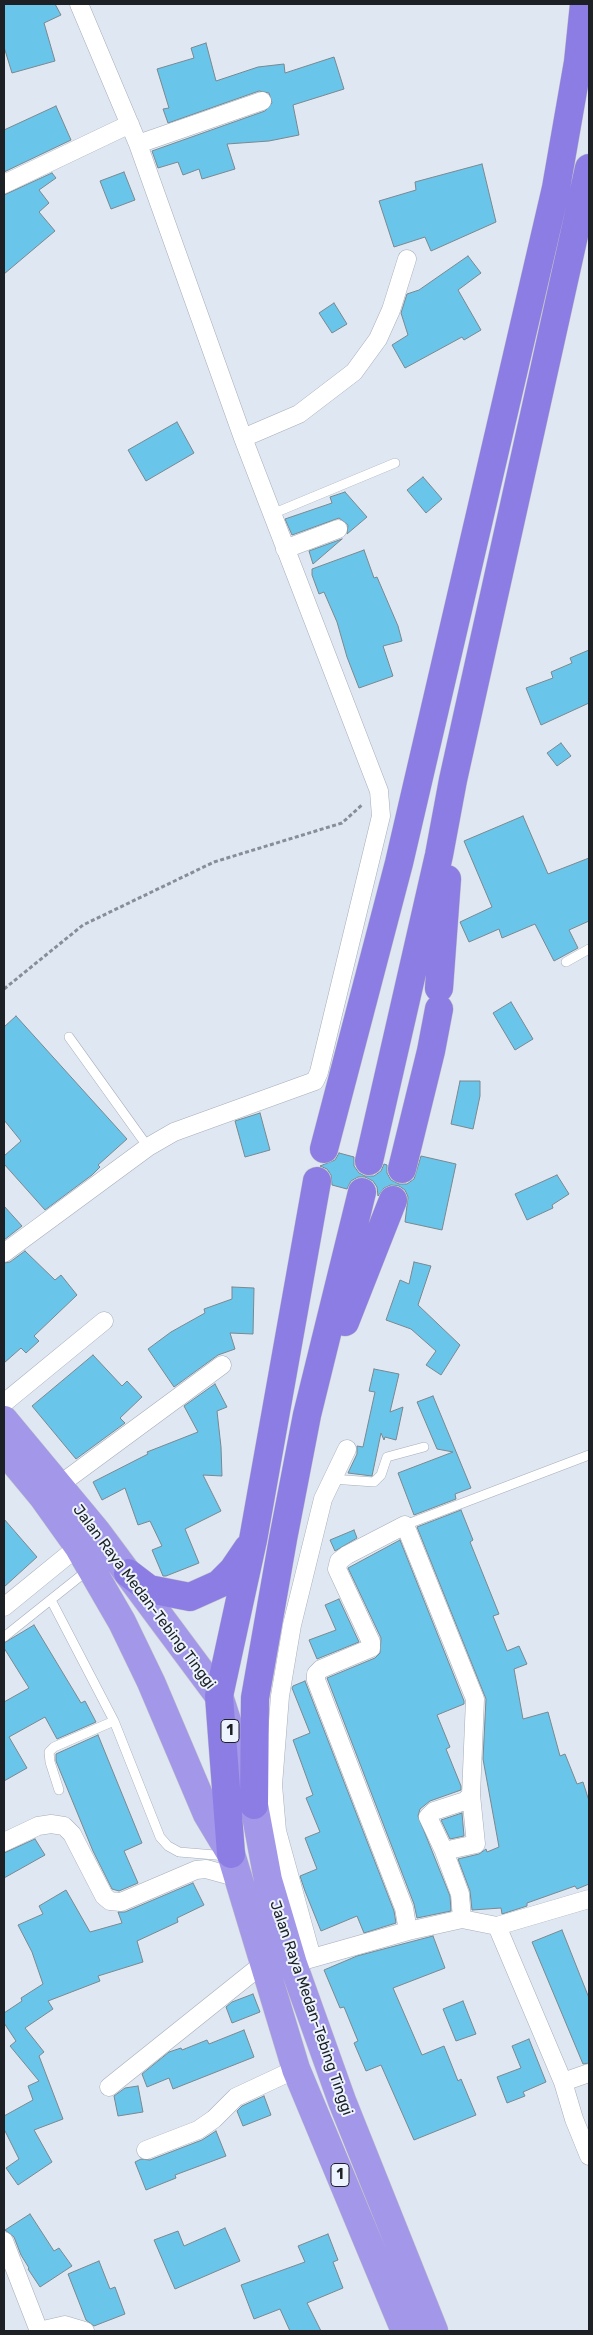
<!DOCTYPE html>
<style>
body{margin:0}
#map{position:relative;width:593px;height:2335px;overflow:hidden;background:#dfe7f3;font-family:Rubik,sans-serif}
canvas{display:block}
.frame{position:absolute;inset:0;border:5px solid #1d2025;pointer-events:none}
</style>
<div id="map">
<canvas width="593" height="2335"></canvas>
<div class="frame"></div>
</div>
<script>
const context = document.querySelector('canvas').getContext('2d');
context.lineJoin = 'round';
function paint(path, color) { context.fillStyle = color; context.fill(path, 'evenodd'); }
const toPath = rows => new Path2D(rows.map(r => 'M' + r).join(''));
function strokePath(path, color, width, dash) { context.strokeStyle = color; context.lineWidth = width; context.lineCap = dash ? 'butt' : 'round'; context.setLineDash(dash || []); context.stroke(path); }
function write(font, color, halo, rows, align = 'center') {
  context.font = font + ' Rubik,sans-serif'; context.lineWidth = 4; context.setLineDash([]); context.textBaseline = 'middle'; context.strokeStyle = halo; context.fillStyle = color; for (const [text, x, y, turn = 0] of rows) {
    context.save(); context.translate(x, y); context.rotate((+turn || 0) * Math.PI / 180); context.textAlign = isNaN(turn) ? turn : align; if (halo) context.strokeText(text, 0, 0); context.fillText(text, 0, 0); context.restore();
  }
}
const building = toPath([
 [4,4,55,4,61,15,44,23,55,61,12,73,4,47,4,4],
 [206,43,216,81,258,67,284,64,285,73,334,57,344,89,293,105,299,135,269,141,227,144,235,169,202,179,199,169,183,175,178,162,158,168,152,151,265,111,272,103,269,93,259,91,168,123,163,109,169,108,157,69,194,58,191,48,206,43],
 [56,106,71,140,4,172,4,130,56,106],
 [482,164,496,222,431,251,425,237,394,247,379,201,416,190,415,182,482,164],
 [124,172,135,200,111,209,100,181,124,172],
 [52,173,56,178,39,190,49,203,39,212,55,231,4,274,4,195,52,173],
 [468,256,481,273,458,290,481,330,464,340,462,337,405,368,392,345,408,335,401,313,407,294,419,290,468,256],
 [334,303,347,324,332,333,319,313,334,303],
 [177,422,194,453,146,481,128,450,177,422],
 [423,477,442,499,426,513,407,490,423,477],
 [345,492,367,517,347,534,348,525,339,518,292,535,285,519,332,503,330,497,345,492],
 [342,539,313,564,309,551,342,539],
 [364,550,374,578,377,577,398,626,402,641,383,646,393,676,359,688,347,657,337,622,324,592,319,594,312,575,312,569,364,550],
 [589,650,589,703,541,725,526,688,553,678,551,672,572,663,570,658,589,650],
 [561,743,571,756,557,766,547,753,561,743],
 [523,816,548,874,589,858,589,921,569,930,578,948,554,961,535,924,502,938,499,929,469,942,460,922,492,907,464,841,523,816],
 [511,1002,533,1039,515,1050,493,1013,511,1002],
 [16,1016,127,1139,98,1165,100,1167,92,1175,45,1210,4,1164,4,1156,21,1141,4,1120,4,1027,16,1016],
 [460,1081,480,1081,480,1096,473,1129,451,1124,460,1081],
 [260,1113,270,1150,245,1157,235,1121,260,1113],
 [339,1153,354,1157,354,1166,359,1173,365,1176,374,1176,381,1171,384,1164,387,1165,387,1173,391,1180,399,1184,407,1184,414,1179,421,1156,456,1164,442,1230,405,1222,408,1197,405,1190,399,1186,391,1185,384,1188,378,1196,377,1187,373,1181,365,1177,358,1177,351,1181,347,1189,332,1185,331,1175,327,1169,320,1166,335,1160,339,1153],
 [557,1175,569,1194,552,1205,553,1208,527,1220,515,1194,557,1175],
 [4,1206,22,1226,4,1240,4,1206],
 [25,1251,55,1280,61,1275,77,1295,34,1336,39,1341,26,1353,21,1348,4,1363,4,1263,10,1262,25,1251],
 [414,1262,431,1266,418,1305,460,1345,441,1375,426,1365,436,1351,411,1329,386,1320,400,1280,409,1284,414,1262],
 [232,1287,254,1288,253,1334,230,1333,235,1349,218,1355,174,1387,148,1349,171,1332,205,1313,204,1309,232,1299,232,1287],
 [93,1355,122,1386,127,1381,142,1397,120,1418,125,1423,76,1459,32,1406,93,1355],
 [374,1369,399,1374,390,1412,403,1407,396,1440,385,1437,384,1440,381,1433,372,1476,348,1473,357,1454,357,1446,363,1447,375,1392,369,1391,374,1369],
 [215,1384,227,1407,217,1411,221,1447,222,1476,203,1475,221,1511,185,1529,199,1563,166,1576,163,1576,152,1550,162,1546,150,1521,138,1525,125,1488,102,1500,93,1482,148,1454,147,1452,198,1432,184,1406,215,1384],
 [433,1396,471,1488,455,1494,456,1499,414,1515,398,1473,453,1452,437,1449,417,1402,433,1396],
 [461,1510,473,1540,470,1542,499,1614,493,1616,507,1651,519,1646,527,1664,514,1669,523,1719,548,1712,560,1756,565,1754,577,1784,583,1782,589,1801,589,1884,577,1889,575,1886,527,1903,527,1906,502,1914,501,1908,472,1910,470,1891,458,1859,479,1854,486,1849,487,1852,499,1847,483,1759,486,1699,417,1527,461,1510],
 [4,1519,37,1557,4,1587,4,1519],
 [354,1530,357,1538,335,1551,330,1540,354,1530],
 [400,1540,464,1701,464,1704,437,1715,450,1747,446,1749,461,1786,461,1790,430,1801,420,1809,418,1816,450,1896,451,1911,417,1918,414,1904,327,1678,375,1658,380,1653,381,1638,348,1568,400,1540],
 [339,1599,359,1642,317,1659,309,1640,336,1630,325,1605,339,1599],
 [34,1625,81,1703,85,1701,96,1722,57,1739,45,1717,9,1737,27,1768,4,1781,4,1702,29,1688,4,1648,4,1643,34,1625],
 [305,1681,394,1911,396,1923,364,1933,357,1916,321,1931,305,1891,300,1876,317,1869,305,1838,320,1832,306,1798,313,1795,293,1740,310,1733,292,1688,293,1686,305,1681],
 [98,1735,142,1843,124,1851,138,1883,119,1891,112,1889,93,1851,56,1761,56,1754,98,1735],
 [462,1813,464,1836,450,1839,441,1820,462,1813],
 [35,1839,45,1855,4,1878,4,1853,35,1839],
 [193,1883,204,1905,177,1918,178,1922,137,1941,143,1962,98,1976,100,1981,48,2001,53,2009,25,2028,44,2052,39,2056,63,2119,34,2130,52,2162,18,2185,6,2168,19,2159,4,2129,4,2116,33,2100,28,2086,39,2081,10,2046,16,2041,4,2023,4,2013,22,2001,21,1998,43,1984,32,1952,18,1925,43,1914,39,1906,66,1890,90,1932,122,1923,118,1912,125,1912,193,1883],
 [562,1930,589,1998,589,2063,583,2064,532,1942,562,1930],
 [433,1936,445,1968,393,1988,422,2055,444,2046,458,2081,461,2079,476,2115,414,2140,381,2065,366,2071,354,2043,358,2041,344,2007,340,2008,324,1970,357,1956,433,1936],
 [253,1994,260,2012,232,2023,226,2007,232,2002,253,1994],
 [463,2001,476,2034,456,2041,443,2009,463,2001],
 [244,2030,254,2057,173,2089,169,2078,147,2087,142,2074,169,2052,181,2048,182,2050,207,2040,209,2044,244,2030],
 [529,2039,546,2082,523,2092,525,2096,507,2103,497,2077,521,2068,512,2046,529,2039],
 [138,2086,143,2112,118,2116,114,2096,125,2088,138,2086],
 [264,2096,271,2115,243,2126,237,2111,242,2106,264,2096],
 [216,2131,226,2156,175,2175,176,2178,146,2190,135,2162,141,2159,150,2160,202,2140,216,2131],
 [30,2214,54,2251,59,2248,72,2266,40,2287,28,2269,29,2268,21,2255,14,2237,5,2230,30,2214],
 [225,2228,240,2261,175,2289,154,2240,178,2231,184,2246,225,2228],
 [328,2234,338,2260,333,2262,343,2288,307,2303,321,2331,290,2331,280,2309,254,2319,241,2285,305,2262,298,2246,328,2234],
 [99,2261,110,2289,115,2287,125,2314,94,2326,86,2320,68,2274,99,2261]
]);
paint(building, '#6ac5eb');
strokePath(building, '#7a888e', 1);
const service = toPath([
 [272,514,395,463],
 [566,962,589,949],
 [69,1037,148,1147],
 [332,1479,374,1482,381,1475,387,1457,424,1447],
 [405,1525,589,1455],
 [51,1600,114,1721,160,1837,168,1846,179,1852,227,1856],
 [4,1637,88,1570],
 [59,1790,50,1762,49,1752,54,1747,114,1721]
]);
const minor = toPath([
 [138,144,262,101],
 [4,184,130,124],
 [243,438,299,414,354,372,378,339,391,310,407,259],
 [285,549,338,529],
 [4,1253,148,1147,174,1132,315,1081,319,1072,381,816,379,791,243,438,138,144,79,4],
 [4,1403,104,1321],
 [51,1491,222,1365],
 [4,1607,85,1541],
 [4,1842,38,1826,51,1824,64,1826,72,1834,104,1896,110,1901,121,1902,196,1870,206,1869,239,1878],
 [462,1919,460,1894,444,1851,428,1817,434,1811,465,1801,471,1795],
 [497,1926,563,2082,574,2119,589,2156],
 [408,1931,404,1908,316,1680,316,1674,321,1669,371,1648,371,1642,337,1569,339,1561,347,1555,405,1525,475,1699,471,1795,476,1844,444,1851],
 [312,1958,277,1831,273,1785,280,1696,292,1625,323,1499,347,1449],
 [302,1961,408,1931,462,1919,497,1926,589,1899],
 [563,2082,589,2073],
 [109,2087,264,1963],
 [146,2150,198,2130,214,2119,236,2097,296,2069],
 [4,2241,39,2331],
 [39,2331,65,2325,85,2331]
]);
const trunk = toPath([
 [4,1420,97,1532,219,1696,254,1805,268,1880,293,1964,342,2101,434,2331],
 [4,1450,43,1497,78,1546,122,1622,151,1682,207,1814,231,1854,296,2069,405,2331]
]);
const motorway = toPath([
 [439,988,447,879],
 [324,1149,399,863,556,188,578,62,584,4],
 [369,1161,439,855,453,780,589,168],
 [402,1169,431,1051,439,1009],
 [345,1322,393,1200],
 [128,1573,149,1589,190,1597,219,1584,233,1570,248,1548],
 [254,1805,255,1698,283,1539,307,1415,362,1192],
 [231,1854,219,1696,253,1540,317,1181]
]);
strokePath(service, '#a6aeb9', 10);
strokePath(minor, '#a6aeb9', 19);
strokePath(trunk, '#c4c5c6', 29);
strokePath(motorway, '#c4c5c6', 29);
strokePath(toPath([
 [4,989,83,925,214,862,342,823,363,804]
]), '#888e97', 3, [4, 2.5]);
strokePath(service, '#fff', 9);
strokePath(minor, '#fff', 18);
strokePath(trunk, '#a397ea', 28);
strokePath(motorway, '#8c7de4', 28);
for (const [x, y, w] of [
 [230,1731,18],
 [340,2175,18]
]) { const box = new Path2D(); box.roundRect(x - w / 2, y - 11.5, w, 23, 4); context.fillStyle = '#edf4fe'; context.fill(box); strokePath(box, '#1d2025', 1); }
write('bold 14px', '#1d2025', null, [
 ["1",230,1731],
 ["1",340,2175]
]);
write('15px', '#1d2025', '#edf4fe', [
 ["Jalan Raya Medan-Tebing Tinggi",144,1597,53],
 ["Jalan Raya Medan-Tebing Tinggi",311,2008,71]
]);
</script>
